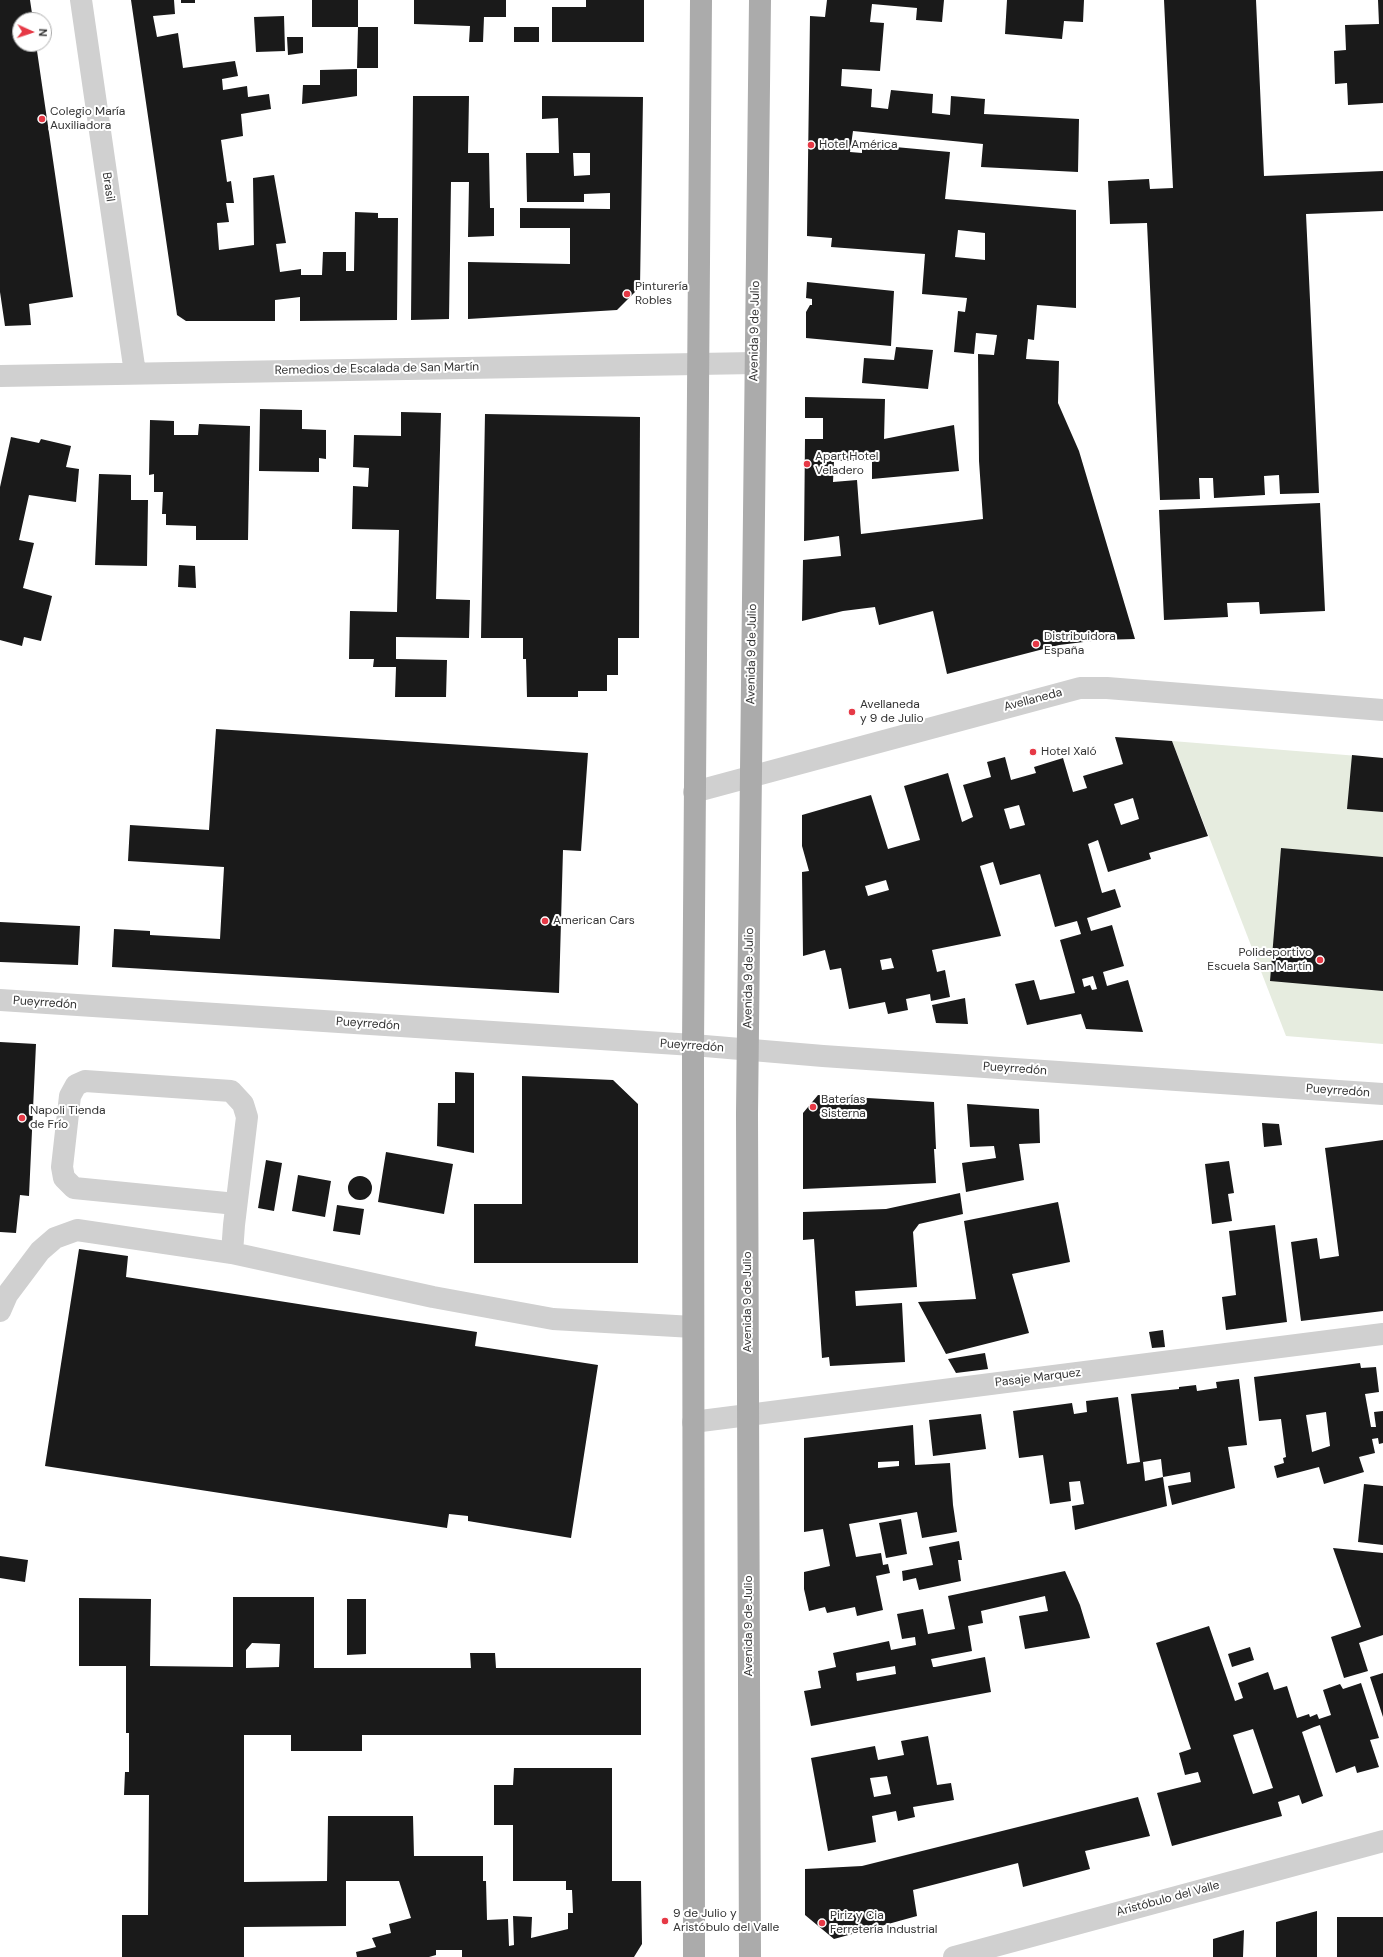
<!DOCTYPE html>
<meta charset="utf-8">
<style>
body{margin:0}
#map{position:relative;width:1383px;height:1957px;overflow:hidden;background:#fff;font-family:"DM Sans",sans-serif}
canvas{display:block}
.north{position:absolute;left:12px;top:12px;width:40px;height:40px;box-sizing:border-box;background:#fff;border:1px solid #adadad;border-radius:50%;rotate:93deg;font-size:11px;font-weight:700;line-height:16px;text-align:center;color:#333}
.north::after{content:'';display:block;margin:auto;width:14px;height:18px;background:#e63946;clip-path:polygon(50% 0,100% 100%,50% 72%,0 100%)}
</style>
<div id="map">
<canvas width="1383" height="1957"></canvas>
<div class="north">N</div>
</div>
<script>
const context = document.querySelector('canvas').getContext('2d');
context.lineJoin = 'round';
function paint(path, color) { context.fillStyle = color; context.fill(path, 'evenodd'); }
const toPath = rows => new Path2D(rows.map(r => 'M' + r).join(''));
function strokePath(path, color, width, dash) { context.strokeStyle = color; context.lineWidth = width; context.lineCap = dash ? 'butt' : 'round'; context.setLineDash(dash || []); context.stroke(path); }
function write(font, color, halo, rows, align = 'center') {
  context.font = font + ' "DM Sans",sans-serif'; context.lineWidth = 4; context.setLineDash([]); context.textBaseline = 'middle'; context.strokeStyle = halo; context.fillStyle = color; for (const [text, x, y, turn = 0] of rows) {
    context.save(); context.translate(x, y); context.rotate((+turn || 0) * Math.PI / 180); context.textAlign = isNaN(turn) ? turn : align; if (halo) context.strokeText(text, 0, 0); context.fillText(text, 0, 0); context.restore();
  }
}
paint(toPath([
 [1172,741,1383,758,1383,1044,1286,1036]
]), '#e6ecdf');
paint(toPath([
 [0,0,30,0,33,20,20,20,20,44,36,44,73,297,29,304,31,325,5,326,0,292],
 [131,0,174,0,175,14,153,16,157,37,178,33,183,68,235,61,238,76,222,79,223,90,247,86,248,97,269,94,271,109,241,114,243,136,221,140,227,182,231,181,234,203,226,203,229,222,217,223,219,250,254,245,253,178,274,175,286,243,276,244,280,272,301,269,301,275,322,275,323,252,346,252,346,271,354,271,355,212,378,213,378,218,398,218,397,320,300,321,300,297,275,300,275,321,186,321,177,315],
 [181,0,195,0,195,3,181,3],
 [312,0,358,0,358,27,378,27,378,68,357,68,358,27,312,27],
 [414,0,506,0,506,17,484,17,483,42,469,42,470,26,414,24],
 [586,0,644,0,644,42,552,42,552,7,586,7],
 [827,0,944,0,942,22,916,20,917,8,872,4,870,22,884,23,880,71,842,69,841,86,872,89,871,107,888,109,891,90,933,94,932,113,950,115,951,96,985,99,984,114,1079,119,1078,172,981,167,983,144,853,131,850,152,862,153,862,144,950,152,945,199,1076,210,1076,308,1037,305,1034,340,1028,339,1026,359,1059,361,1058,403,1079,451,1135,639,1100,640,1059,645,947,674,933,611,879,625,875,607,843,611,802,621,803,560,841,556,839,536,804,541,805,439,823,439,823,418,805,418,805,397,885,399,884,439,954,425,959,471,872,479,872,461,834,461,833,482,857,480,861,534,983,519,979,461,978,354,994,355,997,335,976,333,974,354,954,352,958,311,965,312,967,298,922,294,925,254,831,247,832,238,807,236,810,16,825,17],
 [958,230,985,233,985,260,955,257],
 [1007,0,1084,0,1083,22,1064,21,1062,39,1005,34],
 [1164,0,1256,0,1264,176,1383,171,1383,211,1306,214,1319,493,1280,494,1279,475,1264,476,1265,495,1214,498,1213,478,1199,478,1200,499,1160,500,1147,223,1110,224,1108,181,1149,179,1150,189,1173,188],
 [1378,0,1383,0,1383,103,1348,105,1347,83,1335,84,1334,51,1346,50,1345,25,1379,24],
 [284,16,285,51,256,52,254,17],
 [514,27,539,27,539,42,514,42],
 [287,37,303,37,303,53,288,55],
 [357,69,357,96,302,104,303,85,320,85,320,70],
 [413,96,469,96,468,153,489,153,490,208,494,208,494,236,468,237,469,182,451,182,449,319,411,320],
 [542,96,643,97,640,287,617,310,468,319,468,262,570,264,570,228,520,228,520,208,610,209,610,193,584,194,584,202,527,202,526,153,559,153,558,118,542,119],
 [573,153,590,153,590,175,574,176],
 [807,282,894,291,891,346,806,338,806,312,810,305,812,305,812,299,806,298],
 [896,347,933,350,928,389,862,383,864,358,894,360],
 [260,409,302,410,302,429,326,430,326,459,319,458,319,472,259,471],
 [401,412,441,413,436,599,470,600,469,638,396,637,396,659,447,660,446,697,395,697,396,667,373,667,374,659,349,659,350,611,397,612,399,530,352,529,353,486,368,487,369,468,353,467,354,435,401,436],
 [485,414,640,417,639,638,618,638,618,675,607,675,607,691,578,691,578,697,527,697,526,659,523,659,523,638,481,638],
 [150,420,174,421,174,435,198,435,199,424,250,426,248,540,196,540,196,526,166,525,166,514,162,514,163,492,154,492,154,474,149,475],
 [11,437,39,443,41,439,71,446,66,467,79,469,76,502,29,495,19,540,34,543,23,588,52,596,41,641,24,637,22,646,0,640,0,487],
 [99,474,131,475,131,500,148,500,147,566,95,565],
 [1320,503,1325,611,1260,614,1259,602,1227,603,1228,617,1164,620,1159,510],
 [179,565,195,566,196,588,178,587],
 [216,729,588,753,581,851,563,850,559,993,112,967,114,929,150,931,150,935,220,939,224,867,128,861,130,825,209,830],
 [1115,737,1172,741,1208,836,1149,853,1151,859,1108,872,1098,840,1088,844,1102,893,1115,889,1121,907,1087,918,1091,931,1112,925,1124,966,1103,972,1107,986,1128,980,1143,1032,1086,1029,1081,1014,1027,1025,1015,984,1034,980,1040,1000,1075,993,1060,940,1081,934,1077,921,1055,927,1040,874,1000,885,993,862,980,866,1001,936,932,950,937,972,945,970,950,997,931,1001,930,994,906,999,908,1010,888,1014,885,1002,849,1009,841,968,830,970,825,950,803,956,802,872,809,871,802,846,802,815,871,795,888,849,920,840,904,786,948,773,962,822,973,817,963,785,991,777,987,762,1005,757,1011,780,1036,773,1034,767,1063,758,1073,792,1087,788,1083,776,1123,764],
 [1133,798,1139,819,1121,825,1114,804],
 [1019,805,1025,825,1010,829,1004,809],
 [886,880,889,890,868,896,865,886],
 [891,958,894,968,882,970,880,960],
 [1093,976,1097,989,1092,990,1090,985,1084,987,1082,979],
 [1352,755,1383,758,1383,812,1347,809],
 [1281,848,1383,857,1383,991,1270,981],
 [0,922,80,926,78,965,0,962],
 [965,998,968,1024,936,1023,932,1005],
 [0,1042,36,1044,29,1196,20,1195,16,1233,0,1232],
 [455,1072,474,1073,474,1153,437,1146,438,1103,455,1103],
 [522,1076,613,1080,638,1104,638,1263,474,1263,474,1204,522,1204],
 [818,1095,934,1102,936,1149,934,1149,936,1183,803,1189,803,1113],
 [967,1104,1039,1109,1040,1143,1019,1144,1024,1180,966,1192,962,1163,996,1158,994,1146,970,1147],
 [1262,1123,1279,1124,1282,1145,1264,1147],
 [1383,1140,1383,1311,1301,1321,1291,1242,1317,1238,1320,1259,1339,1256,1325,1148],
 [386,1152,453,1164,444,1214,378,1202],
 [266,1160,282,1163,274,1211,258,1208],
 [1229,1161,1234,1193,1228,1194,1232,1221,1212,1224,1205,1164],
 [298,1175,331,1181,325,1217,292,1211],
 '348 1188a12 12 0 1 1 24 0a12 12 0 1 1-24 0Z',
 [960,1193,963,1214,919,1224,913,1232,917,1287,855,1291,856,1306,902,1303,905,1362,830,1366,829,1357,822,1358,814,1239,803,1240,803,1212,886,1209],
 [1058,1202,1070,1262,1012,1274,1029,1333,946,1354,918,1302,976,1299,964,1221],
 [337,1205,364,1209,360,1235,333,1231],
 [1275,1225,1287,1322,1226,1330,1222,1297,1236,1295,1229,1231],
 [79,1249,128,1256,126,1277,477,1332,475,1346,598,1365,571,1538,468,1521,468,1516,449,1514,447,1528,45,1466],
 [1163,1330,1165,1347,1152,1348,1149,1332],
 [985,1353,988,1369,956,1373,948,1359],
 [1360,1363,1361,1368,1376,1367,1379,1392,1365,1394,1371,1427,1376,1427,1374,1412,1383,1411,1383,1443,1379,1444,1378,1438,1372,1439,1375,1453,1359,1457,1364,1472,1324,1484,1319,1467,1277,1478,1274,1466,1284,1463,1283,1458,1286,1457,1281,1419,1259,1421,1254,1377],
 [1326,1412,1330,1446,1312,1452,1306,1415],
 [1239,1379,1247,1445,1228,1447,1235,1488,1172,1505,1168,1486,1191,1482,1190,1472,1163,1477,1161,1459,1143,1462,1145,1481,1163,1477,1167,1506,1075,1530,1072,1506,1084,1504,1080,1481,1069,1482,1071,1501,1050,1504,1043,1455,1019,1458,1013,1411,1072,1403,1074,1414,1087,1412,1086,1401,1118,1397,1127,1464,1140,1462,1131,1394,1179,1389,1179,1387,1196,1385,1197,1391,1217,1388,1216,1382],
 [981,1414,986,1449,933,1456,929,1420],
 [913,1425,915,1465,950,1463,953,1505,957,1532,922,1538,917,1512,849,1524,856,1557,881,1553,883,1565,888,1564,890,1573,876,1576,883,1610,857,1616,855,1607,827,1613,825,1607,809,1611,804,1589,804,1572,830,1566,823,1529,804,1532,804,1438],
 [899,1461,899,1466,878,1468,878,1462],
 [1364,1484,1383,1486,1383,1545,1358,1542],
 [901,1519,907,1554,886,1558,879,1523],
 [959,1541,962,1560,958,1560,961,1581,919,1590,916,1578,903,1581,902,1571,933,1565,929,1547],
 [1333,1548,1383,1553,1383,1635,1359,1643,1368,1671,1344,1678,1331,1637,1361,1627],
 [0,1556,28,1560,25,1582,0,1578],
 [1065,1571,1080,1605,1090,1638,1025,1649,1019,1616,1048,1611,1045,1596,981,1611,983,1623,968,1626,972,1651,931,1659,933,1667,935,1667,985,1657,991,1692,811,1726,804,1691,821,1688,818,1671,836,1667,833,1653,889,1641,891,1650,916,1645,915,1637,902,1639,897,1614,923,1609,928,1634,955,1629,948,1596],
 [895,1666,896,1674,857,1681,856,1673],
 [233,1597,314,1597,314,1668,471,1668,470,1653,495,1653,496,1668,641,1668,641,1735,362,1735,362,1751,291,1751,291,1735,244,1735,244,1882,327,1881,328,1816,413,1816,414,1856,483,1856,483,1881,486,1881,487,1920,508,1919,509,1946,514,1945,513,1916,532,1917,531,1938,568,1929,568,1913,573,1913,572,1890,566,1890,566,1881,513,1881,513,1825,494,1825,494,1785,513,1785,514,1768,612,1768,612,1881,641,1881,642,1944,634,1957,462,1957,462,1950,436,1950,436,1955,429,1957,357,1957,356,1952,376,1947,372,1938,391,1933,389,1924,411,1918,399,1881,346,1881,346,1926,244,1927,244,1957,122,1957,122,1915,148,1915,149,1795,124,1795,125,1772,129,1772,129,1733,126,1733,126,1666,79,1666,79,1598,151,1599,150,1666,233,1667],
 [252,1643,280,1644,279,1667,246,1668,246,1650],
 [347,1599,366,1599,366,1654,347,1655],
 [1209,1626,1235,1701,1243,1698,1238,1683,1268,1672,1274,1690,1287,1686,1297,1718,1309,1714,1310,1717,1317,1714,1319,1719,1331,1715,1323,1690,1340,1684,1343,1689,1361,1683,1379,1738,1370,1740,1379,1767,1357,1773,1355,1766,1336,1773,1320,1725,1314,1727,1302,1732,1323,1796,1302,1804,1299,1795,1278,1802,1282,1816,1172,1846,1157,1793,1201,1782,1198,1772,1185,1775,1179,1753,1191,1749,1156,1643],
 [1253,1729,1273,1788,1253,1794,1233,1735],
 [1250,1647,1254,1660,1232,1667,1228,1654],
 [1383,1673,1383,1717,1370,1677],
 [928,1736,937,1785,951,1783,954,1800,913,1807,915,1817,898,1821,896,1811,872,1816,876,1842,828,1851,811,1758,875,1746,878,1760,904,1755,901,1741],
 [887,1776,891,1794,874,1797,870,1778],
 [1138,1797,1150,1836,1085,1851,1090,1869,1023,1887,1018,1863,913,1890,917,1916,834,1939,805,1915,805,1869,862,1866],
 [1317,1911,1317,1957,1276,1957,1276,1922],
 [1337,1917,1383,1917,1383,1957,1337,1957],
 [1244,1930,1243,1957,1213,1957,1213,1939]
]), '#1a1a1a');
strokePath(toPath([
 [81,0,135,373],
 [0,376,755,363],
 [694,792,1080,688,1107,688,1383,710],
 [0,1000,693,1045,823,1056,1383,1094],
 [236,1204,74,1188,64,1178,62,1167,70,1096,76,1085,85,1081,231,1091,243,1104,247,1117,234,1225,232,1253,433,1297,553,1319,693,1327],
 [0,1311,7,1295,40,1251,55,1238,77,1230,232,1253],
 [693,1422,1383,1334],
 [954,1957,1383,1841]
]), '#d0d0d0', 22);
strokePath(toPath([
 [694,1957,693,1045,701,0],
 [750,1957,747,1113,760,0]
]), '#ababab', 22);
for (const [x, y, r, color] of [
 [42,119,4,"#e63946"],
 [811,145,4,"#e63946"],
 [627,294,4,"#e63946"],
 [807,464,4,"#e63946"],
 [1036,644,4,"#e63946"],
 [852,712,4,"#e63946"],
 [1033,752,4,"#e63946"],
 [545,921,4,"#e63946"],
 [1320,960,4,"#e63946"],
 [813,1107,4,"#e63946"],
 [22,1118,4,"#e63946"],
 [665,1921,4,"#e63946"],
 [822,1923,4,"#e63946"]
]) { const dot = new Path2D(); dot.arc(x, y, r, 0, 2 * Math.PI); context.fillStyle = color; context.fill(dot); strokePath(dot, '#fff', 1.5); }
write('12px', '#333', '#fff', [
 ["Colegio María",50,112],
 ["Auxiliadora",50,126],
 ["Hotel América",819,145],
 ["Pinturería",635,287],
 ["Robles",635,301],
 ["Apart Hotel",815,457],
 ["Veladero",815,471],
 ["Distribuidora",1044,637],
 ["España",1044,651],
 ["Avellaneda",860,705],
 ["y 9 de Julio",860,719],
 ["Hotel Xaló",1041,752],
 ["American Cars",553,921],
 ["Polideportivo",1312,953,"right"],
 ["Escuela San Martín",1312,967,"right"],
 ["Baterías",821,1100],
 ["Sisterna",821,1114],
 ["Napoli Tienda",30,1111],
 ["de Frío",30,1125],
 ["9 de Julio y",673,1914],
 ["Aristóbulo del Valle",673,1928],
 ["Piriz y Cia",830,1916],
 ["Ferretería Industrial",830,1930]
], 'left');
write('12px', '#333', '#fff', [
 ["Brasil",108,187,82],
 ["Avenida 9 de Julio",755,331,-89],
 ["Remedios de Escalada de San Martín",377,369,-1],
 ["Avenida 9 de Julio",752,654,-89],
 ["Avellaneda",1033,700,-15],
 ["Avenida 9 de Julio",749,978,-89],
 ["Pueyrredón",45,1003,4],
 ["Pueyrredón",368,1024,4],
 ["Pueyrredón",692,1046,4],
 ["Pueyrredón",1015,1069,4],
 ["Pueyrredón",1338,1091,4],
 ["Avenida 9 de Julio",748,1302,-90],
 ["Pasaje Marquez",1038,1378,-7],
 ["Avenida 9 de Julio",749,1626,-90],
 ["Aristóbulo del Valle",1168,1899,-15]
]);
</script>
